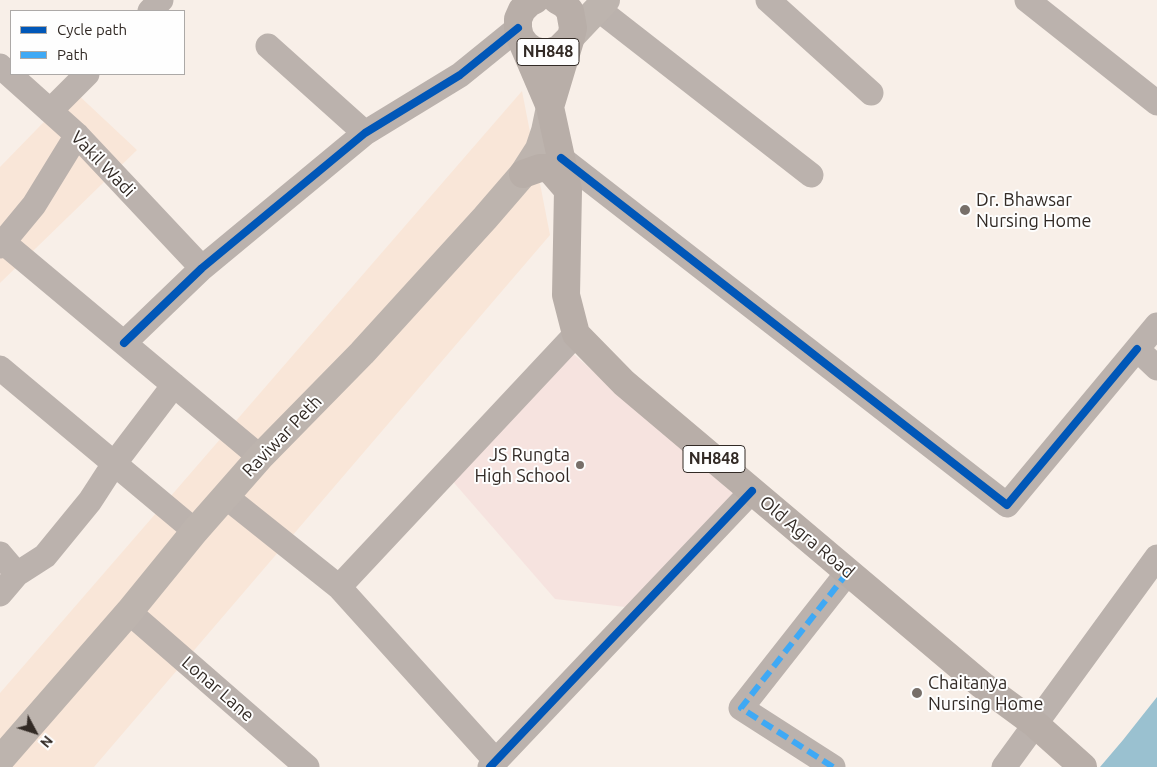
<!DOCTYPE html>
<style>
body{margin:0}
#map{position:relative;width:1157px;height:767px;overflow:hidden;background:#f8efe8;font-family:Ubuntu,sans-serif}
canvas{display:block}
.legend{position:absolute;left:10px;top:10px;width:175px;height:65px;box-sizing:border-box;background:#fefefe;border:1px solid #aca9a7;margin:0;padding:6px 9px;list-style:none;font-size:15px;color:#322a25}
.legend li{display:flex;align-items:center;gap:10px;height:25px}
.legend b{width:25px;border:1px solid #aca9a7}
.north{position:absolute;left:10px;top:707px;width:50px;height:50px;-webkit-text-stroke:4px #fefefe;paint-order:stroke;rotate:130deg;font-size:14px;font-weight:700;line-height:20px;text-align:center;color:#322a25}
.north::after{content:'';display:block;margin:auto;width:18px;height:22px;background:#322a25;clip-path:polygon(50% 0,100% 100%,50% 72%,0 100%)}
</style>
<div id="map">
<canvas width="1157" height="767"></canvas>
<ul class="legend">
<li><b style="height:6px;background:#0057b8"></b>Cycle path</li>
<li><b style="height:6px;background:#3fa9f5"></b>Path</li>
</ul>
<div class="north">N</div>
</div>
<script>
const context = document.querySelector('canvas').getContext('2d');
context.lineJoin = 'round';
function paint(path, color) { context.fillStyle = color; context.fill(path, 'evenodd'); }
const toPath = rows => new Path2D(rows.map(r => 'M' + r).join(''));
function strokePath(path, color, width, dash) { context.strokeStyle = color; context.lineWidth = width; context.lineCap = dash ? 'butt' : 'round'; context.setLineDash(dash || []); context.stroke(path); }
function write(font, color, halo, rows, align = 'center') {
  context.font = font + ' Ubuntu,sans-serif'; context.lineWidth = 4; context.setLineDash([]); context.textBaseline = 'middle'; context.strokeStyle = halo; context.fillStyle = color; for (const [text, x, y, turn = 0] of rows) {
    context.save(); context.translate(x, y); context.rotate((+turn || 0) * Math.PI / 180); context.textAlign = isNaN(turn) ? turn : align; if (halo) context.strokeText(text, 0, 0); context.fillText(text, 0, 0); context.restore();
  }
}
paint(toPath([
 [74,91,137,150,0,283,0,167],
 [522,91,550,235,94,767,0,767,0,693]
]), '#f9e6d8');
paint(toPath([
 [561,343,737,497,634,608,555,599,449,477]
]), '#f6e3df');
paint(toPath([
 [1157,697,1157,767,1100,767,1123,740]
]), '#9ac1d0');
strokePath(toPath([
 [768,0,871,93],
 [1027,0,1157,103],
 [598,9,811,175],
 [150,11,161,0],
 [268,46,365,133],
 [0,66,77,135,202,268],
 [50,111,87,74],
 [561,158,1007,505,1137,349],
 [3,242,260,457],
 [0,246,34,205,77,135],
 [1157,325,1137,349,1157,368],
 [124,343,202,268,365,133,460,75,518,28],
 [0,368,195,531],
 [225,496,339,587,496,761],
 [0,554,17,574],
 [339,587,576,334],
 [0,594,17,574,45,556,90,501,114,464,174,385],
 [129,612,307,767],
 [490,767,752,491],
 [833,767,741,708,848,572],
 [1004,767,1157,557]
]), '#bbb2ad', 25);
strokePath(toPath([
 [571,37,606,0],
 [0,760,129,612,195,531,260,457,362,353,485,218,523,174,539,149,545,131,550,107]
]), '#bdb4ae', 28);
strokePath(toPath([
 [535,0,529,3,522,10,518,19,518,28,520,37,526,45,533,50,541,52,550,52,559,49,571,37,573,28,570,11,564,4,557,0],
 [520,37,550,107,568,190,566,295,576,334,624,383,982,685,1035,724,1083,767],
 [550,107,571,37],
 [523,174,540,168,549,168,568,190]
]), '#b8aea8', 28);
strokePath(toPath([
 [833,767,741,708,848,572]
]), '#3fa9f5', 6, [12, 6]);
strokePath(toPath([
 [561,158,1007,505,1137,349],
 [124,343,202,268,365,133,460,75,518,28],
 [490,767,752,491]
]), '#0057b8', 8);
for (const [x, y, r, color] of [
 [965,210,6,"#776f69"],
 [580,465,5,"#776f69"],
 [917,693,6,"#776f69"]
]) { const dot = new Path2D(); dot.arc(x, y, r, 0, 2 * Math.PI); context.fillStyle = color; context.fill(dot); strokePath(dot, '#fefefe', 2); }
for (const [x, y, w] of [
 [548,52,62],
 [714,459,62]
]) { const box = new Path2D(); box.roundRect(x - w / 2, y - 13.5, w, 27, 4); context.fillStyle = '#fefefe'; context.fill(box); strokePath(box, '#322a25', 1); }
write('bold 16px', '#322a25', null, [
 ["NH848",548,52],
 ["NH848",714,459]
]);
write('18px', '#322a25', '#fefefe', [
 ["Vakil Wadi",103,164,46],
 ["Raviwar Peth",282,436,-46],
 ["Old Agra Road",807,537,40],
 ["Lonar Lane",218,689,41]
]);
write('18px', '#322a25', '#fefefe', [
 ["Dr. Bhawsar",976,200],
 ["Nursing Home",976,221],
 ["JS Rungta",570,455,"right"],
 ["High School",570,476,"right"],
 ["Chaitanya",928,683],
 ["Nursing Home",928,704]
], 'left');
</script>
